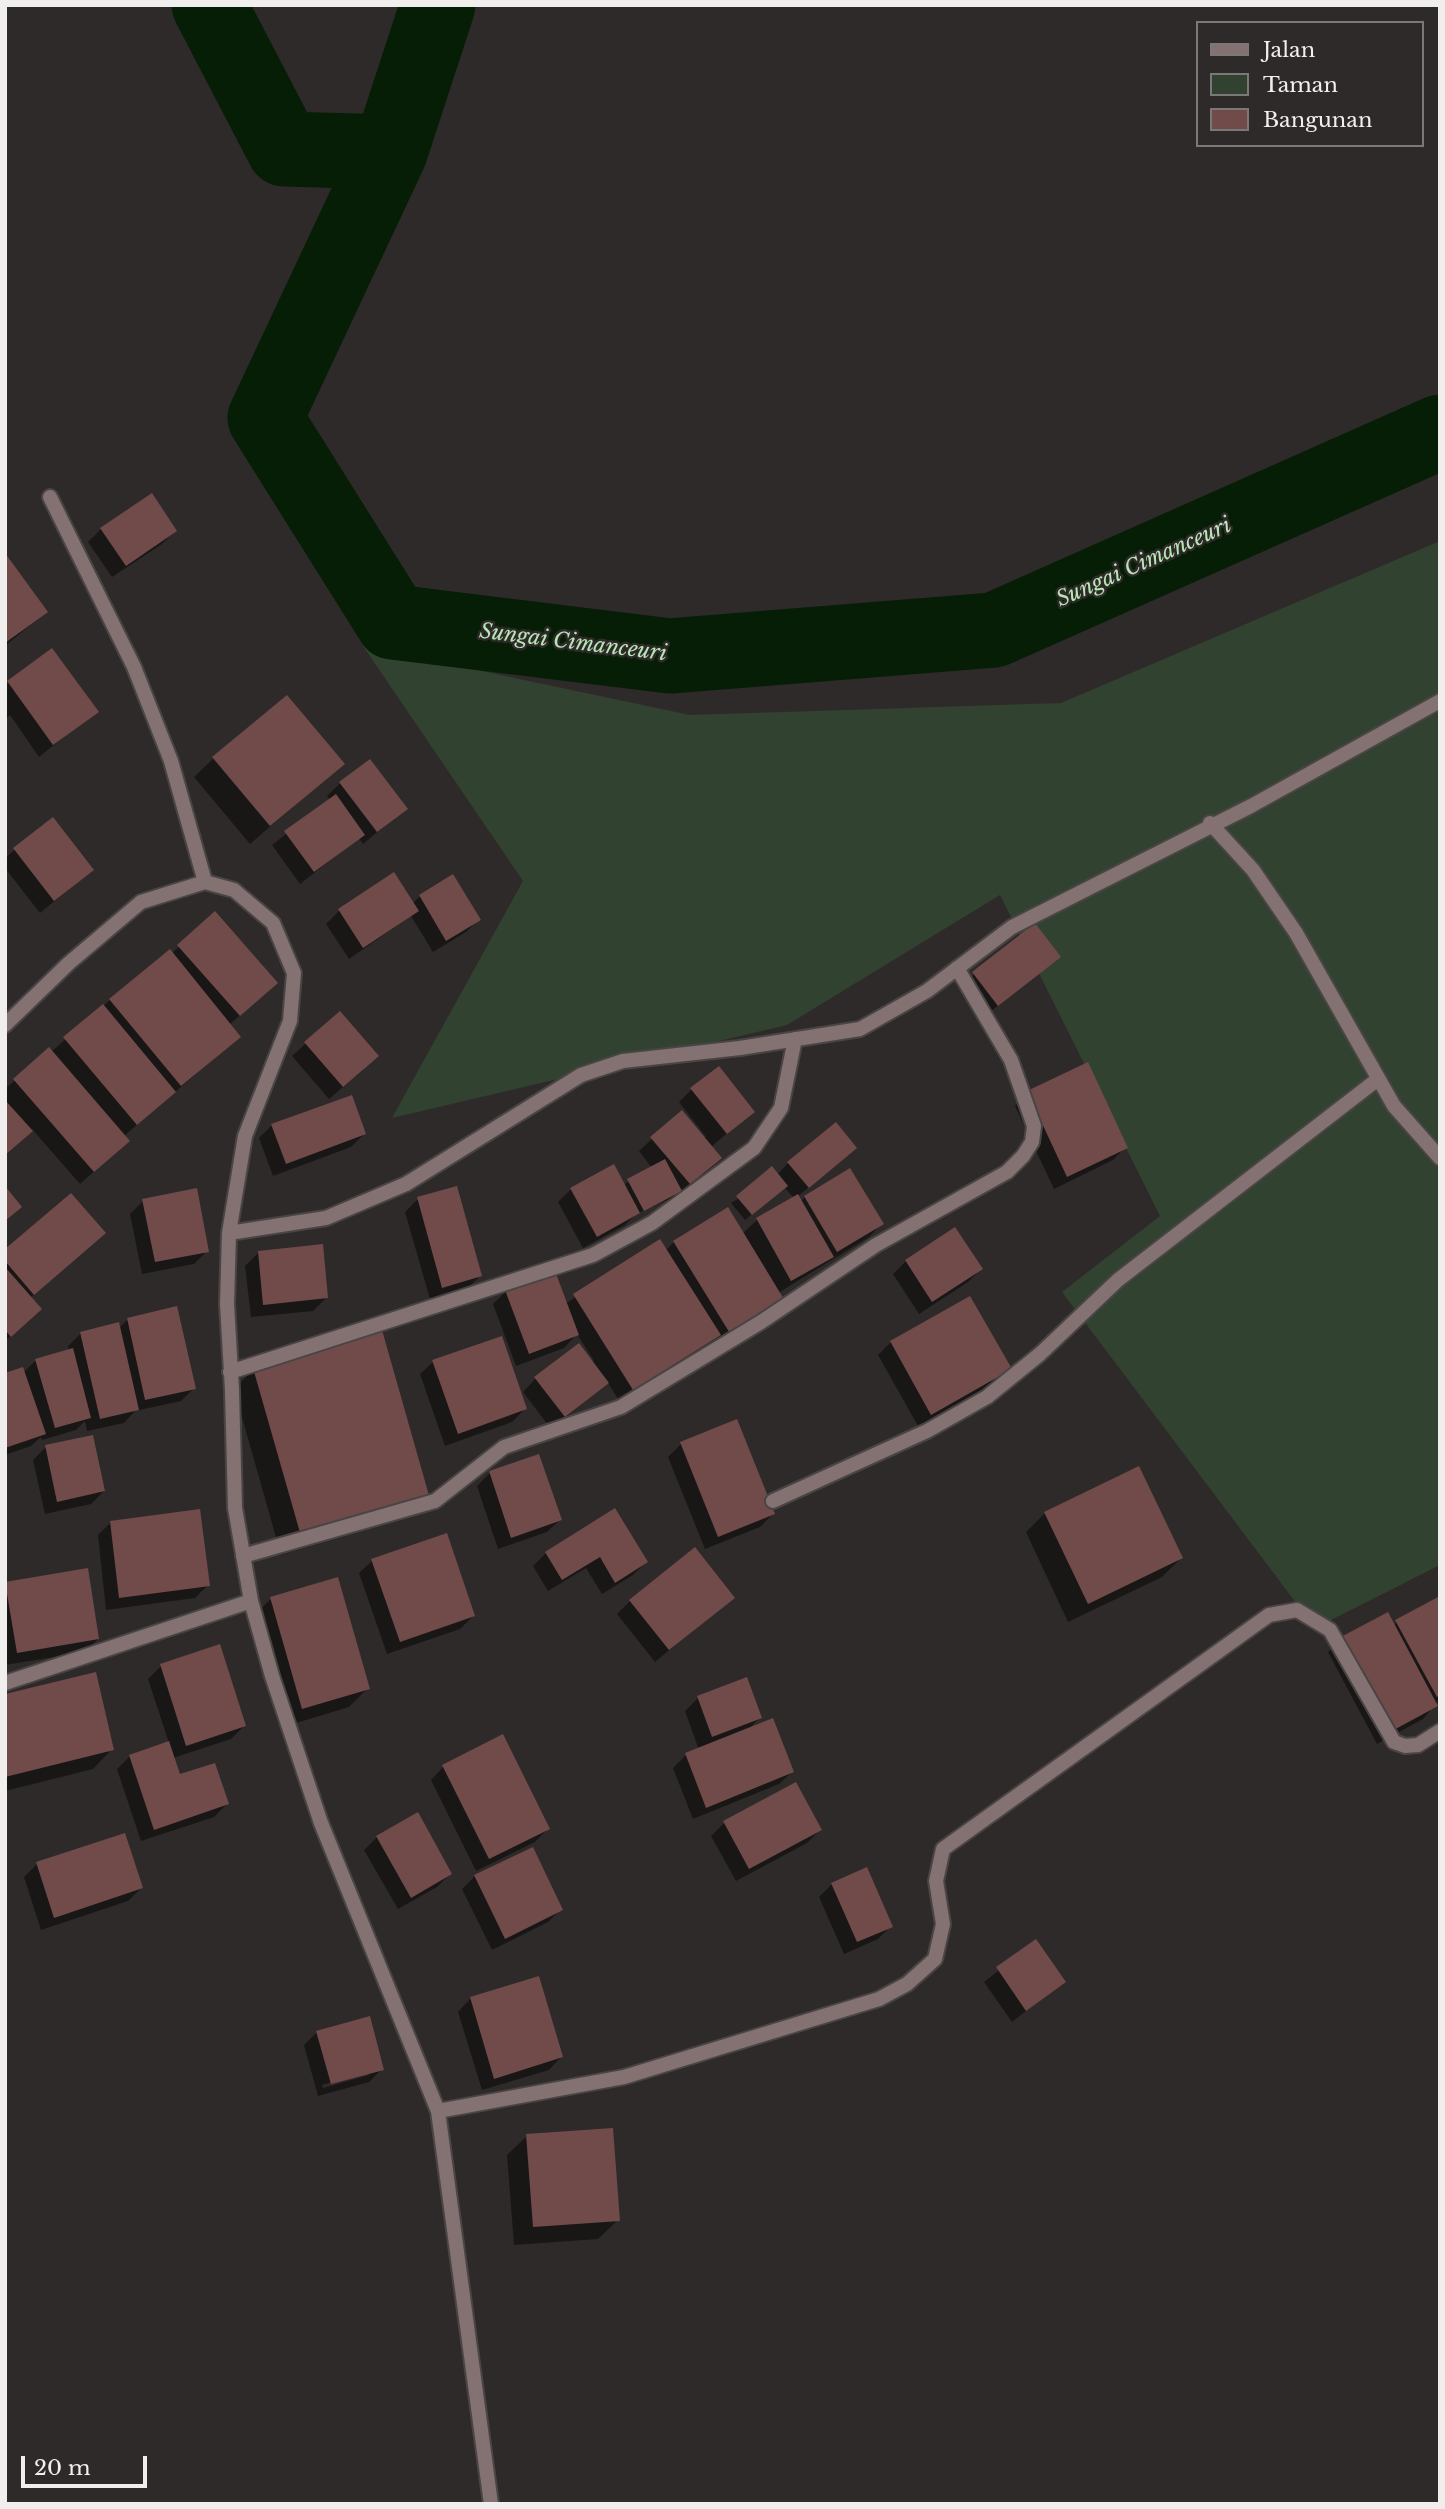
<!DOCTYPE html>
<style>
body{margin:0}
#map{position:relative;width:1445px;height:2509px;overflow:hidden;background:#2f2a2a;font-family:"Libre Baskerville",serif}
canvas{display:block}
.frame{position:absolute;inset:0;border:7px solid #f1eeee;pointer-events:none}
.legend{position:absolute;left:1196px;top:21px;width:228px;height:126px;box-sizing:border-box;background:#2f2a2a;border:2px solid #7d7878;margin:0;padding:9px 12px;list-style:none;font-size:21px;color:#f1eeee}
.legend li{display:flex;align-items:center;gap:14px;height:35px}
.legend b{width:35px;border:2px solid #7d7878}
.scale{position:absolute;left:21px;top:2456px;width:126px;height:32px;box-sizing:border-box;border:4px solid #f1eeee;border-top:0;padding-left:9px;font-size:21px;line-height:24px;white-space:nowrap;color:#f1eeee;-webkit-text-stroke:5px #2f2a2a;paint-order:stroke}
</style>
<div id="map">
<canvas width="1445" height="2509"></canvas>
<div class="frame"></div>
<ul class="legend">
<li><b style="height:9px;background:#847171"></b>Jalan</li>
<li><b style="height:19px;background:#314230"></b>Taman</li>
<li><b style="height:19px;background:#714b4a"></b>Bangunan</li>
</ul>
<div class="scale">20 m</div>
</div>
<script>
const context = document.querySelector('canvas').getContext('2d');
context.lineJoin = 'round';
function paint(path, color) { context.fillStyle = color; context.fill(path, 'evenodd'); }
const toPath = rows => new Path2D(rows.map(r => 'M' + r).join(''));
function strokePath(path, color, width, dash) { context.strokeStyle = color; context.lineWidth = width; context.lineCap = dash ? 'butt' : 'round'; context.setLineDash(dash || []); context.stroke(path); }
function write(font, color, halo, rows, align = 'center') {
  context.font = font + ' "Libre Baskerville",serif'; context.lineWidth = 5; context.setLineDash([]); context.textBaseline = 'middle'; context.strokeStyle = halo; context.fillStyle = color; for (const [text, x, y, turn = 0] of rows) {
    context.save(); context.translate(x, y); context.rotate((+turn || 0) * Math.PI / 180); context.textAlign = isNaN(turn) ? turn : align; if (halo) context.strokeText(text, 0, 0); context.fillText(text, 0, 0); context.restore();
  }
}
paint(toPath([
 [1440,541,1440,1565,1315,1628,1062,1292,1160,1216,1000,895,787,1025,392,1118,523,881,363,646,690,715,1061,703]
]), '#314230');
paint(toPath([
 [101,529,175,531,162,544,112,577,88,542],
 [5,556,46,612,5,646],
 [8,682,96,711,39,757,10,715,5,720,5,685],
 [214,758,342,764,250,844,194,777],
 [369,762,405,809,363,844,359,838,300,884,272,845,330,800,327,796,340,783],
 [52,819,92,870,40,913,5,868,5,858],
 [394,875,412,904,420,896,478,920,466,932,433,952,411,916,349,959,326,924,339,911],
 [215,914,263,995,229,1025,239,1037,124,1136,115,1153,80,1184,32,1129,5,1155,5,1089,49,1050,51,1052,110,1000,171,954],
 [1034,926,1058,956,984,1017,960,986],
 [340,1013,364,1069,329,1099,292,1056],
 [692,1089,752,1112,711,1147,706,1170,676,1196,636,1214,625,1225,583,1248,558,1202,571,1189,623,1185,652,1168,639,1151,652,1139,706,1137,679,1102],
 [1028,1093,1126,1147,1113,1160,1054,1189,1015,1106],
 [272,1125,364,1134,351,1147,273,1176,259,1138],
 [842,1160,797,1197,800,1202,805,1197,881,1224,869,1237,778,1293,718,1347,714,1340,620,1402,608,1383,551,1429,523,1392,535,1379,594,1361,577,1334,564,1348,516,1366,493,1304,506,1291,565,1304,659,1242,665,1251,674,1242,742,1234,757,1220,794,1198,784,1187,745,1220,731,1203,777,1175,788,1163],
 [418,1199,480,1276,467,1289,430,1299,405,1212],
 [143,1201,207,1251,194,1264,142,1274,130,1214],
 [955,1229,981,1269,968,1282,919,1314,893,1274,906,1261],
 [104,1233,30,1298,27,1322,5,1341,5,1252],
 [258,1253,326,1298,313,1311,251,1317,245,1266],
 [127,1320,194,1388,181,1401,135,1411,124,1423,87,1431,85,1421,76,1430,42,1440,41,1437,31,1446,5,1455,5,1374,23,1373,36,1360,69,1351,68,1346,81,1333,119,1328],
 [891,1342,1009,1369,997,1382,918,1426,878,1355],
 [433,1362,525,1409,512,1422,445,1446,420,1374],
 [254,1369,428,1498,408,1518,281,1555,234,1389],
 [681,1444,773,1514,760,1527,705,1549,668,1457],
 [46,1447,104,1491,91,1504,45,1514,33,1460],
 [490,1473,560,1520,547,1532,498,1549,477,1486],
 [614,1511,646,1562,633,1575,602,1594,586,1568,548,1591,533,1566,546,1553],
 [1045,1513,1181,1558,1162,1577,1068,1622,1026,1532],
 [111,1522,208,1585,195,1598,106,1610,98,1535],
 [372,1561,473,1616,460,1629,387,1654,359,1573],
 [86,1570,98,1639,85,1652,5,1665,5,1584],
 [733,1597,655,1662,617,1614,630,1601],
 [1440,1598,1440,1699,1423,1719,1377,1744,1328,1652,1341,1640,1393,1625],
 [271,1599,368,1688,349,1707,283,1727,251,1618],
 [161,1666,244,1726,231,1739,173,1758,179,1776,227,1804,214,1817,141,1841,117,1769,130,1756,169,1743,148,1679],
 [5,1696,112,1749,93,1769,5,1791],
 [698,1698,760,1717,748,1730,792,1772,779,1784,693,1819,673,1768,686,1755,699,1750,685,1711],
 [443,1767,548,1829,535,1842,476,1871,431,1780],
 [795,1784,820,1830,807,1843,736,1881,711,1836,724,1823],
 [377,1837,450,1874,437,1887,398,1909,364,1850],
 [37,1864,141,1888,128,1901,41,1930,24,1877],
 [475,1876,561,1909,548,1922,492,1950,462,1889],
 [832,1884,891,1926,878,1939,844,1954,819,1897],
 [1035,1942,1063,1982,1012,2022,984,1982],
 [537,1978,561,2057,549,2070,482,2090,458,2012,470,1999],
 [317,2032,382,2069,369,2082,318,2096,304,2045],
 [369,2072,369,2075,323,2088,322,2085],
 [527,2136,618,2220,598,2239,514,2245,507,2155]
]), '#0007');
strokePath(toPath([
 [209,5,284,149,390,152],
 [438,5,390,152,265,418,393,622,670,656,994,630,1440,432]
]), '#061d06', 75);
paint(toPath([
 [152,493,177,531,126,566,100,528],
 [5,553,48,612,5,643],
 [52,648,99,712,53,745,7,681],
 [287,695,345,764,270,826,212,757],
 [370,759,408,809,377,832,339,782],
 [336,794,365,835,314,872,284,831],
 [53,817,94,870,54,901,13,848],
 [394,872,419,911,363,948,338,909],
 [453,874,481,920,446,941,419,895],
 [215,911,278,983,240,1016,177,945],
 [1035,923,1061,957,998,1006,972,972],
 [170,949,241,1037,181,1086,109,999],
 [103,1004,176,1092,137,1125,63,1037],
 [340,1011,379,1056,343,1087,304,1042],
 [49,1047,130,1141,94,1172,13,1079],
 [1088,1062,1128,1148,1067,1177,1027,1091],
 [719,1066,755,1112,727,1134,690,1088],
 [352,1095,366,1134,286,1164,271,1124],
 [5,1100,33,1131,5,1155],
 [682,1110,722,1158,690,1184,650,1137],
 [836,1122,857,1148,809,1188,787,1162],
 [665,1159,682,1191,644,1211,627,1179],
 [614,1164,640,1213,597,1237,570,1188],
 [772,1166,788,1186,752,1215,736,1196],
 [850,1168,884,1224,837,1252,804,1196],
 [5,1186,22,1207,5,1221],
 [457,1186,482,1276,442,1288,417,1197],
 [197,1188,209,1252,155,1262,142,1199],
 [71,1193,106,1233,34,1295,5,1261,5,1249],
 [798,1194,834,1257,791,1281,756,1218],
 [728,1207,785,1301,731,1335,673,1241],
 [955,1227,983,1269,932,1302,905,1260],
 [660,1239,721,1335,633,1390,573,1294],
 [323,1244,328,1298,263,1305,258,1251],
 [5,1267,42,1309,11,1337,5,1330],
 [555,1271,579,1335,529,1354,505,1290],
 [970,1296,1012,1369,931,1415,890,1341],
 [177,1306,196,1389,145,1400,127,1318],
 [119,1322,139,1410,100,1419,80,1332],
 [382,1330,430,1499,301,1536,253,1368],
 [502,1336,527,1409,458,1434,432,1360],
 [579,1343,609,1383,565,1417,534,1377],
 [73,1348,91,1418,55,1428,35,1359],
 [23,1367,46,1434,5,1448,5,1373],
 [737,1419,775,1514,718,1537,680,1442],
 [93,1435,105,1491,57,1502,45,1445],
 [539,1454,562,1520,511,1538,489,1471],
 [1139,1466,1183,1558,1088,1604,1044,1512],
 [615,1508,648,1562,615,1583,600,1557,562,1580,545,1552],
 [200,1509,210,1586,119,1598,110,1521],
 [447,1533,475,1616,400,1642,371,1559],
 [695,1547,735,1598,669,1650,629,1600],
 [88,1568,99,1639,17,1653,5,1582],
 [338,1577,370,1689,302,1709,270,1597],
 [1440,1596,1440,1695,1437,1697,1395,1620],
 [1388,1612,1438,1706,1390,1732,1339,1638],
 [220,1644,246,1726,186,1746,160,1664],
 [96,1672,114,1750,5,1777,5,1694],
 [747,1677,762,1718,712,1737,697,1696],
 [773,1718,794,1772,706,1808,685,1753],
 [503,1734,550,1829,489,1859,442,1765],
 [169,1741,180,1774,215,1763,229,1804,154,1830,129,1755],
 [796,1782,822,1830,749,1869,723,1821],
 [418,1812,452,1874,411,1898,376,1836],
 [125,1833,143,1888,54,1918,36,1862],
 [533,1847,563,1910,505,1939,474,1875],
 [867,1867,893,1927,857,1942,831,1883],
 [1036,1939,1066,1982,1026,2011,996,1967],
 [539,1976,563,2057,494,2079,470,1997],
 [370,2016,384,2070,331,2084,316,2031],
 [613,2128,620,2221,533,2227,526,2134]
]), '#714b4a');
const minor = toPath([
 [50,497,134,667,171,761,205,882],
 [1210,823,1253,870,1296,933,1394,1106,1440,1158],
 [5,1025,69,963,141,902,205,882,234,890,273,923,294,973,290,1021,245,1136,229,1233,227,1304,232,1390,235,1508,251,1601,272,1676,321,1823,438,2111,491,2504],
 [229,1233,326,1218,406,1184,581,1075,623,1061,740,1048,860,1029,927,991,1012,927,1251,806,1440,701],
 [230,1372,593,1255,652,1223,754,1148,781,1108,795,1039],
 [773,1501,927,1431,987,1397,1040,1354,1118,1280,1378,1079],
 [243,1556,435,1501,504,1447,621,1407,761,1322,876,1245,1007,1172,1023,1156,1032,1142,1034,1126,1011,1060,957,968],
 [5,1683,251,1601],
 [438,2111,624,2077,879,1999,907,1984,935,1959,943,1924,936,1881,943,1849,1269,1615,1297,1610,1330,1630,1394,1742,1405,1746,1418,1745,1440,1731]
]);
strokePath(minor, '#4a4545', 18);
strokePath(minor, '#847171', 14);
write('italic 21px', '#b8e6b5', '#2f2a2a', [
 ["Sungai Cimanceuri",1144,563,-24],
 ["Sungai Cimanceuri",573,643,7]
]);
</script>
